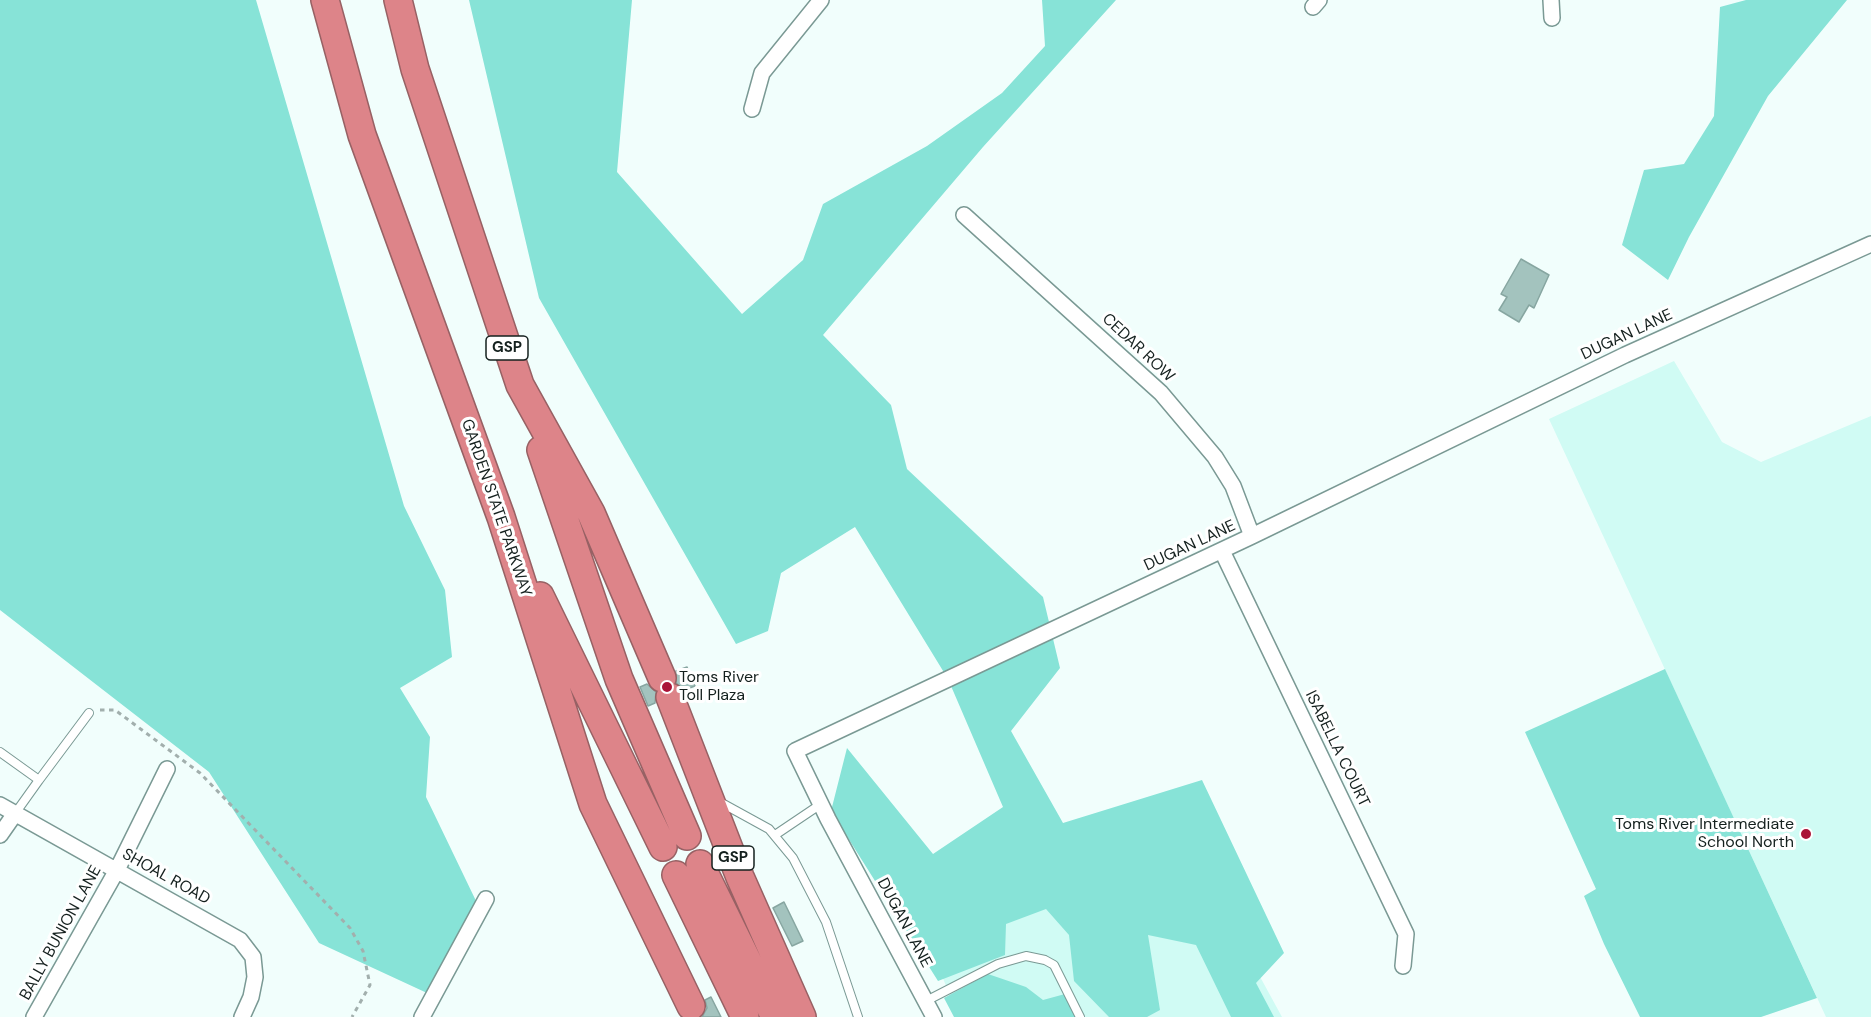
<!DOCTYPE html>
<style>
body{margin:0}
canvas{display:block;background:#f1fefc}
</style>
<canvas width="1871" height="1017"></canvas>
<script>
const context = document.querySelector('canvas').getContext('2d');
context.lineJoin = 'round';
function paint(path, color) { context.fillStyle = color; context.fill(path, 'evenodd'); }
const toPath = rows => new Path2D(rows.map(r => 'M' + r).join(''));
function strokePath(path, color, width, dash) { context.strokeStyle = color; context.lineWidth = width; context.lineCap = dash ? 'butt' : 'round'; context.setLineDash(dash || []); context.stroke(path); }
function write(font, color, halo, rows, align = 'center') {
  context.font = font + ' "DM Sans",sans-serif'; context.lineWidth = 6; context.setLineDash([]); context.textBaseline = 'middle'; context.strokeStyle = halo; context.fillStyle = color; for (const [text, x, y, turn = 0] of rows) {
    context.save(); context.translate(x, y); context.rotate((+turn || 0) * Math.PI / 180); context.textAlign = isNaN(turn) ? turn : align; if (halo) context.strokeText(text, 0, 0); context.fillText(text, 0, 0); context.restore();
  }
}
paint(toPath([
 [1674,361,1722,442,1761,462,1871,416,1871,1017,1826,1017,1549,419],
 [1174,819,1282,1017,959,1017,922,928]
]), '#d0fbf4');
paint(toPath([
 [0,0,256,0,404,506,445,590,452,657,400,688,430,737,426,797,477,903,427,993,319,943,209,772,0,610],
 [469,0,632,0,617,172,742,314,803,260,823,204,927,146,1002,93,1045,46,1042,0,1116,0,983,147,823,335,891,405,907,469,1043,597,1060,668,1011,731,1063,823,1202,780,1284,953,1256,983,1274,1017,1231,1017,1196,945,1148,935,1160,1010,1147,1017,1109,1017,1074,981,1069,935,1046,909,1006,924,1005,955,938,981,831,811,847,748,933,854,1003,807,948,679,855,527,781,573,768,631,736,644,539,298],
 [1746,0,1847,0,1768,96,1689,237,1668,280,1622,245,1644,170,1684,164,1714,116,1720,7],
 [1665,669,1817,998,1761,1017,1640,1017,1604,944,1584,896,1596,889,1525,732],
 [988,974,1026,987,1043,1000,1065,994,1077,1017,954,1017,944,998]
]), '#87e3d7');
const building = toPath([
 [1521,259,1549,275,1534,308,1529,305,1519,322,1499,310,1507,297,1501,294,1521,259],
 [687,667,695,686,684,690,676,683,676,671,687,667],
 [647,684,656,692,655,703,648,706,640,687,647,684],
 [784,902,803,941,792,946,773,908,784,902],
 [711,997,721,1017,702,1017,707,1008,705,1000,711,997]
]);
paint(building, '#a3c3be');
strokePath(building, '#87a6a1', 1.5);
const service = toPath([
 [0,752,39,780,14,815],
 [39,780,89,713],
 [718,801,769,829,793,858,826,922,858,1017],
 [775,835,821,804],
 [926,1001,998,964,1026,956,1045,960,1054,965,1080,1017]
]);
const minor = toPath([
 [1551,0,1552,18],
 [1313,7,1319,0],
 [752,109,762,73,821,0],
 [964,215,1161,393,1215,457,1233,486,1252,536],
 [1222,551,1406,934,1403,966],
 [0,805,240,940,253,957,255,977,251,997,242,1017],
 [0,835,14,815],
 [34,1017,117,870,167,769],
 [422,1017,486,899],
 [934,1017,828,819,795,751,1252,536,1625,355,1871,244]
]);
const motorway = toPath([
 [325,0,362,135,501,517,593,804,691,1006],
 [398,0,415,69,520,385,591,513,662,678],
 [541,450,619,679,687,836],
 [540,596,663,847],
 [670,697,740,877,802,1017],
 [700,864,775,1017],
 [676,875,745,1017]
]);
strokePath(service, '#7a9994', 10);
strokePath(minor, '#7a9994', 18);
strokePath(motorway, '#976164', 30);
strokePath(toPath([
 [100,710,115,710,200,773,350,928,363,951,370,985,352,1017]
]), '#a2afad', 3, [4.5, 4.5]);
strokePath(service, '#fff', 8);
strokePath(minor, '#fff', 15);
strokePath(motorway, '#dd8489', 27);
for (const [x, y, r, color] of [
 [667,687,6,"#aa1337"],
 [1806,834,6,"#aa1337"]
]) { const dot = new Path2D(); dot.arc(x, y, r, 0, 2 * Math.PI); context.fillStyle = color; context.fill(dot); strokePath(dot, '#fff', 2); }
for (const [x, y, w] of [
 [507,348,42],
 [733,858,42]
]) { const box = new Path2D(); box.roundRect(x - w / 2, y - 12, w, 24, 4.5); context.fillStyle = '#fff'; context.fill(box); strokePath(box, '#14201e', 1.5); }
write('bold 15px', '#14201e', null, [
 ["GSP",507,348],
 ["GSP",733,858]
]);
write('16px', '#14201e', '#fff', [
 ["DUGAN LANE",1627,335,-25],
 ["CEDAR ROW",1138,348,43],
 ["GARDEN STATE PARKWAY",496,508,71],
 ["DUGAN LANE",1190,546,-25],
 ["ISABELLA COURT",1337,749,64],
 ["SHOAL ROAD",166,877,29],
 ["DUGAN LANE",904,923,62],
 ["BALLY BUNION LANE",61,933,-61]
]);
write('16px', '#14201e', '#fff', [
 ["Toms River",679,678],
 ["Toll Plaza",679,696],
 ["Toms River Intermediate",1794,825,"right"],
 ["School North",1794,843,"right"]
], 'left');
</script>
